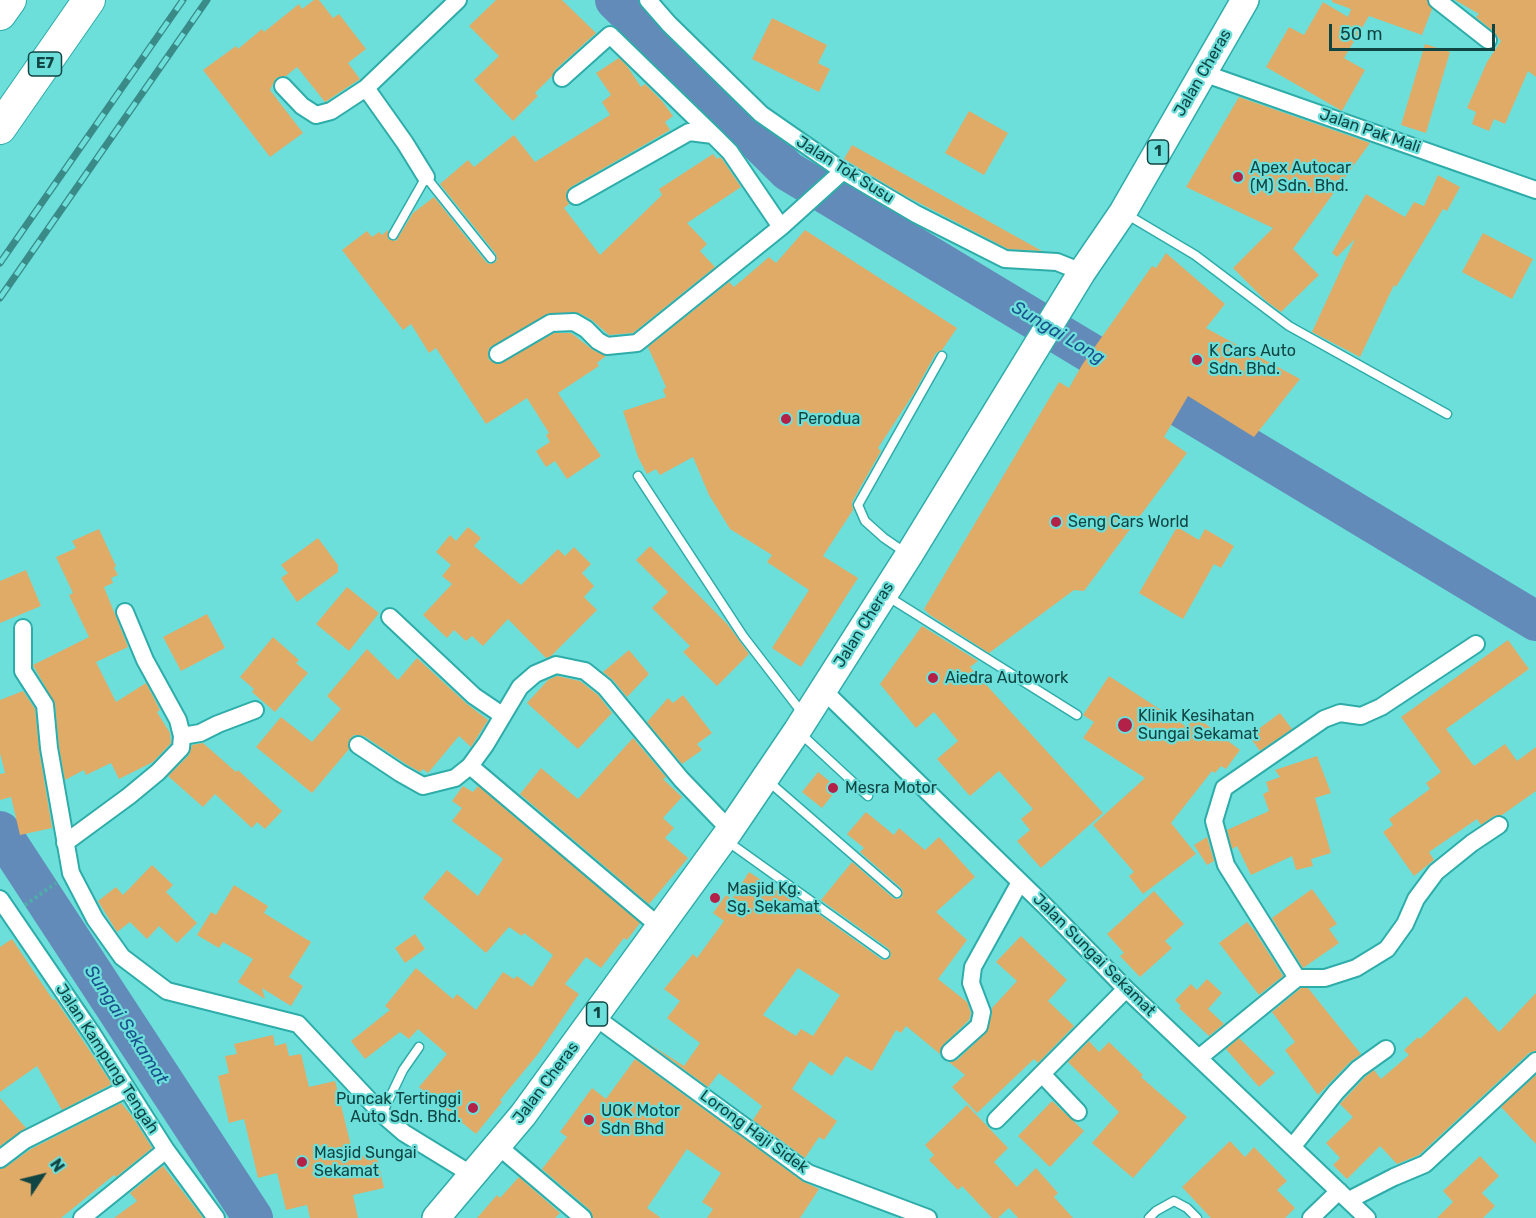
<!DOCTYPE html>
<style>
body{margin:0}
#map{position:relative;width:1536px;height:1218px;overflow:hidden;background:#6cdfdb;font-family:Rubik,sans-serif}
canvas{display:block}
.north{position:absolute;left:12px;top:1146px;width:60px;height:60px;-webkit-text-stroke:4px #6cdfdb;paint-order:stroke;rotate:55deg;font-size:16px;font-weight:700;line-height:24px;text-align:center;color:#114543}
.north::after{content:'';display:block;margin:auto;width:21px;height:27px;background:#114543;clip-path:polygon(50% 0,100% 100%,50% 72%,0 100%)}
.scale{position:absolute;left:1329px;top:24px;width:166px;height:27px;box-sizing:border-box;border:3px solid #114543;border-top:0;padding-left:8px;font-size:18px;line-height:21px;white-space:nowrap;color:#114543;-webkit-text-stroke:4px #6cdfdb;paint-order:stroke}
</style>
<div id="map">
<canvas width="1536" height="1218"></canvas>
<div class="north">N</div>
<div class="scale">50 m</div>
</div>
<script>
const context = document.querySelector('canvas').getContext('2d');
context.lineJoin = 'round';
const toPath = rows => new Path2D(rows.map(r => 'M' + r).join(''));
function strokePath(path, color, width, dash) { context.strokeStyle = color; context.lineWidth = width; context.lineCap = dash ? 'butt' : 'round'; context.setLineDash(dash || []); context.stroke(path); }
function paint(path, color) { context.fillStyle = color; context.fill(path, 'evenodd'); }
function write(font, color, halo, rows, align = 'center') {
  context.font = font + ' Rubik,sans-serif'; context.lineWidth = 4.5; context.setLineDash([]); context.textBaseline = 'middle'; context.strokeStyle = halo; context.fillStyle = color; for (const [text, x, y, turn = 0] of rows) {
    context.save(); context.translate(x, y); context.rotate((+turn || 0) * Math.PI / 180); context.textAlign = isNaN(turn) ? turn : align; if (halo) context.strokeText(text, 0, 0); context.fillText(text, 0, 0); context.restore();
  }
}
strokePath(toPath([
 [615,0,788,171,1536,621],
 [0,831,253,1218]
]), '#638bb9', 40);
paint(toPath([
 [314,0,319,0,333,18,339,14,366,49,348,63,360,79,325,102,297,67,286,76,276,78,270,90,303,133,270,157,203,70,236,46,238,49,262,29,264,32,299,4,302,9],
 [496,0,562,0,596,33,555,70,552,76,535,93,538,96,513,121,474,80,499,56,469,26],
 [1332,0,1427,0,1432,9,1422,35,1369,16,1344,58,1365,70,1342,111,1266,67,1289,27,1304,35,1323,2,1348,17,1351,9,1332,2],
 [1455,0,1536,0,1536,77,1528,71,1505,124,1494,119,1489,131,1472,124,1476,112,1467,108,1487,62,1501,41,1494,32,1476,17,1479,14],
 [772,18,827,45,818,63,830,69,819,92,752,59],
 [1425,44,1450,52,1426,133,1401,125],
 [619,58,627,66,641,87,645,84,662,101,673,116,665,122,670,130,571,187,567,191,566,196,569,204,564,208,600,255,662,195,659,189,713,154,717,159,720,157,722,159,741,187,687,223,707,244,700,251,715,267,633,333,609,335,592,320,579,313,551,313,489,348,488,355,489,360,499,364,554,333,571,333,593,350,606,356,597,363,599,366,558,393,601,456,567,479,555,461,546,467,536,451,550,442,546,435,549,433,527,398,486,424,436,348,429,353,411,324,403,330,342,250,367,231,372,237,379,232,382,235,388,230,388,239,396,241,413,213,434,197,486,262,489,264,494,263,497,260,496,254,440,184,468,160,474,167,514,135,535,162,610,115,602,102,611,95,596,73],
 [1239,97,1370,143,1293,249,1319,275,1281,312,1265,300,1233,268,1273,228,1186,187],
 [969,111,1008,133,984,175,945,153],
 [852,145,1042,251,1008,249,904,195,844,159],
 [1438,175,1460,187,1447,211,1443,209,1396,287,1394,285,1360,357,1312,332,1355,239,1337,257,1332,253,1366,194,1405,217,1414,202,1424,206],
 [805,230,957,328,942,350,936,353,914,393,878,448,881,451,852,502,853,510,823,556,858,578,801,667,772,648,809,590,767,562,772,555,730,529,709,495,693,457,660,475,656,469,647,474,638,457,623,411,666,397,663,390,666,387,648,347,729,282,734,287,769,257,776,263],
 [1483,233,1533,259,1512,299,1462,272],
 [1166,253,1225,304,1206,328,1300,379,1254,437,1188,396,1164,437,1187,453,1084,591,1074,590,989,653,930,615,924,609,1059,382,1069,388,1082,365,1152,266,1156,268],
 [468,527,481,538,474,546,521,585,558,549,565,556,574,547,591,564,582,573,594,586,584,597,597,610,551,656,546,658,508,619,483,646,472,636,466,641,454,630,447,638,423,615,452,584,442,576,451,565,436,552,450,535,456,541],
 [1177,527,1199,540,1205,529,1234,546,1221,568,1214,564,1183,619,1139,593],
 [99,529,116,566,114,568,118,575,111,578,113,583,104,587,128,647,96,662,116,702,146,683,160,710,157,712,170,733,171,743,153,762,119,779,111,763,86,775,84,770,65,780,59,747,55,704,33,665,89,637,69,595,73,593,56,557,76,548,72,541],
 [318,538,338,565,338,572,297,602,281,578,288,573,281,565],
 [650,546,728,625,749,654,717,686,683,652,690,646,652,608,668,592,636,560],
 [26,570,41,606,0,623,0,581],
 [347,587,379,613,349,651,316,624],
 [207,614,225,648,181,671,163,637],
 [922,626,978,661,970,667,1103,813,1041,868,1017,841,1030,830,1021,819,1033,809,999,771,970,796,937,759,958,741,934,712,916,728,880,684],
 [273,637,299,660,296,663,308,673,275,712,252,692,254,689,240,677],
 [1508,640,1529,669,1446,729,1474,766,1505,744,1517,761,1536,747,1536,791,1502,815,1494,816,1481,825,1477,819,1429,852,1434,860,1414,876,1383,832,1393,825,1389,819,1430,789,1426,783,1441,772,1401,717],
 [367,649,398,680,417,658,467,704,488,720,471,747,459,736,428,773,423,769,420,772,406,764,364,736,354,735,349,740,349,749,312,793,256,747,281,717,312,742,341,709,327,696],
 [629,650,649,674,627,697,613,680,603,672],
 [557,676,580,681,598,695,612,713,578,749,527,703,548,680],
 [1109,676,1187,727,1195,716,1240,750,1226,769,1221,766,1215,773,1212,771,1171,823,1196,854,1143,894,1129,876,1134,872,1093,825,1145,778,1083,738,1094,722,1083,715],
 [23,691,35,709,39,750,52,828,20,835,11,797,0,800,0,774,5,773,0,753,0,700],
 [683,695,712,733,697,744,702,750,682,764,647,722,668,698,673,703],
 [1280,713,1292,729,1260,751,1249,736],
 [633,738,666,777,663,779,682,797,663,818,674,828,665,838,688,858,649,904,520,794,541,768,578,799],
 [203,743,236,772,238,770,282,811,265,829,257,822,252,828,215,794,203,807,168,776,189,755,192,745],
 [1317,756,1331,793,1315,798,1331,853,1311,859,1313,866,1296,870,1292,856,1251,875,1237,846,1232,849,1227,830,1269,811,1263,794,1269,791,1266,782,1280,777,1275,770],
 [818,772,838,788,822,808,802,792],
 [463,786,473,792,478,786,640,923,627,940,624,938,601,968,586,957,565,984,579,994,538,1054,500,1100,502,1102,476,1134,419,1087,447,1054,418,1029,409,1039,400,1032,365,1059,351,1041,390,1010,385,1006,416,968,453,999,457,994,476,1010,503,972,514,979,517,976,532,987,553,955,524,933,522,936,509,927,486,953,423,898,447,870,478,896,503,859,452,821,462,808,452,801],
 [866,812,894,835,899,828,925,850,939,837,975,877,936,912,967,940,938,979,967,1002,971,1013,969,1020,943,1045,940,1054,906,1026,901,1033,896,1030,872,1071,846,1056,832,1076,810,1061,792,1089,837,1121,824,1140,819,1137,805,1158,753,1120,762,1106,719,1073,708,1087,648,1043,684,1066,700,1043,667,1018,680,1001,664,989,693,954,697,958,724,921,713,913,726,895,732,899,749,872,811,913,813,910,881,959,885,960,890,958,891,954,889,949,821,900,852,862,893,898,898,899,902,897,903,891,901,888,860,852,864,848,847,834],
 [798,968,840,995,813,1036,801,1029,796,1036,763,1015],
 [1207,837,1214,861,1207,865,1194,845],
 [152,865,173,885,166,892,197,923,177,943,159,926,147,939,130,922,117,932,98,901,116,887,123,895],
 [234,885,268,906,264,913,311,942,289,977,303,986,291,1006,262,988,265,999,238,982,253,959,223,942,219,948,197,935,211,912,216,915],
 [1312,889,1337,924,1329,929,1339,943,1303,968,1272,918],
 [1154,891,1184,924,1165,941,1172,948,1140,977,1120,956,1124,953,1107,934],
 [1247,922,1254,930,1283,976,1259,995,1219,943],
 [415,934,425,949,405,963,395,948],
 [1021,936,1067,980,1048,1001,1074,1026,1038,1063,1034,1059,977,1113,952,1087,965,1075,949,1062,957,1060,986,1033,992,1014,992,1008,1017,981,996,962],
 [12,939,53,1000,55,999,112,1084,62,1110,37,1066,0,1092,0,947],
 [1207,979,1222,993,1208,1009,1224,1024,1209,1036,1179,1008,1181,1006,1175,1000,1191,984,1197,990],
 [1301,988,1308,988,1361,1054,1350,1062,1318,1095,1285,1050,1295,1042,1272,1012],
 [1536,993,1536,1051,1529,1053,1419,1155,1397,1164,1380,1146,1347,1179,1333,1165,1340,1158,1326,1143,1353,1117,1340,1104,1365,1077,1374,1070,1381,1079,1409,1055,1404,1050,1418,1037,1420,1039,1466,996,1499,1032],
 [273,1035,275,1046,286,1043,289,1056,301,1054,309,1087,335,1081,354,1158,376,1153,384,1188,353,1195,358,1218,310,1218,307,1205,286,1210,277,1173,258,1178,244,1119,229,1123,218,1076,229,1073,225,1056,237,1054,234,1044],
 [1239,1038,1275,1073,1259,1087,1226,1049],
 [1089,1041,1099,1052,1109,1042,1143,1075,1141,1077,1187,1117,1133,1178,1092,1143,1119,1112,1068,1062],
 [635,1059,802,1181,819,1189,800,1218,707,1218,713,1209,702,1202,721,1173,687,1149,647,1208,661,1218,593,1218,590,1210,542,1169,567,1137,560,1132,592,1088,606,1099],
 [1536,1075,1536,1144,1501,1107],
 [0,1098,26,1128,0,1146],
 [1052,1101,1084,1131,1050,1167,1018,1136],
 [121,1103,132,1116,152,1148,116,1177,114,1175,61,1218,0,1218,0,1169,6,1167,31,1149],
 [967,1105,1008,1148,994,1162,1017,1187,1036,1168,1058,1193,1054,1197,1073,1218,1018,1218,1009,1208,998,1218,992,1218,962,1186,958,1190,929,1160,934,1155,925,1145],
 [1230,1141,1245,1157,1254,1147,1287,1181,1277,1190,1295,1208,1285,1218,1211,1218,1182,1187],
 [1480,1156,1499,1176,1482,1193,1495,1206,1483,1218,1437,1218,1453,1202,1443,1191],
 [163,1166,203,1218,114,1218,137,1201,130,1193],
 [519,1177,560,1213,555,1218,477,1218,497,1195,500,1198]
]), '#e0ab67');
const lane = toPath([
 [1126,214,1195,255,1289,326,1447,414],
 [393,235,426,177,491,258],
 [638,476,743,636,803,714],
 [906,553,884,538,865,521,858,505,942,356],
 [887,596,1077,715],
 [800,733,868,796],
 [768,781,897,893],
 [727,841,885,954],
 [382,1114,403,1070,419,1047],
 [1149,1218,1156,1211,1174,1201,1187,1208,1197,1218]
]);
const street = toPath([
 [648,0,669,24,761,114,843,171,916,214,1005,259,1057,262,1082,272],
 [1437,0,1488,40],
 [1203,73,1536,190],
 [562,78,610,35,713,135],
 [283,86,302,106,316,115,331,111,366,88],
 [426,177,405,143,366,88,458,0],
 [576,196,689,132,713,135,730,152,781,227],
 [498,354,551,323,574,322,586,329,598,341,607,346,637,343,781,227,843,171],
 [390,617,474,696,502,715],
 [23,628,23,671,45,705,49,748,71,873,95,919,122,957,167,991,298,1024,382,1114,404,1133,474,1176],
 [823,690,1044,905,1126,989,1367,1218],
 [182,736,200,733,218,724,255,710],
 [358,745,400,773,423,786,455,778,470,766,486,744,520,687,535,674,556,665,585,671,605,687,681,779,730,830],
 [470,766,660,927],
 [65,843,129,796,158,772,181,748,182,736,178,720,145,660,125,612],
 [0,899,93,1035,166,1150,216,1218],
 [1297,978,1325,978,1356,968,1387,949,1405,924,1416,899,1436,872,1472,843,1499,825],
 [595,1017,808,1173,928,1218],
 [950,1052,979,1026,982,1012,971,983,973,967,1020,882],
 [1200,1057,1297,978,1226,865,1214,821,1224,788,1324,719,1340,713,1361,716,1381,707,1476,644],
 [1042,1074,1078,1112],
 [996,1120,1126,989],
 [498,1146,583,1218],
 [1293,1146,1336,1092,1358,1069,1386,1049],
 [0,1159,25,1140,126,1089],
 [1349,1200,1394,1177,1425,1164,1536,1061],
 [82,1218,166,1150],
 [1311,1218,1339,1191]
]);
const primary = toPath([
 [436,1218,523,1115,730,830,797,731,909,555,1082,272,1123,212,1245,0]
]);
const highway = toPath([
 [0,14,10,0],
 [0,128,89,0]
]);
strokePath(lane, '#2eaca9', 11);
strokePath(street, '#2eaca9', 20);
strokePath(primary, '#2eaca9', 30);
strokePath(highway, '#2eaca9', 34);
strokePath(toPath([
 [25,905,56,883]
]), '#4eaca9', 4, [3, 3]);
strokePath(lane, '#fff', 8);
strokePath(street, '#fff', 16);
strokePath(primary, '#fff', 27);
strokePath(highway, '#fff', 32);
const rail = toPath([
 [0,263,183,0],
 [0,298,207,0]
]);
strokePath(rail, '#3a8b88', 7);
strokePath(rail, '#6cdfdb', 4.5, [14]);
for (const [x, y, r, color] of [
 [1238,177,6,"#b32148"],
 [1197,360,6,"#b32148"],
 [786,419,6,"#b32148"],
 [1056,522,6,"#b32148"],
 [933,678,6,"#b32148"],
 [1125,725,8,"#b32148"],
 [833,788,6,"#b32148"],
 [715,898,6,"#b32148"],
 [473,1108,6,"#b32148"],
 [589,1120,6,"#b32148"],
 [302,1162,6,"#b32148"]
]) { const dot = new Path2D(); dot.arc(x, y, r, 0, 2 * Math.PI); context.fillStyle = color; context.fill(dot); strokePath(dot, '#6cdfdb', 2); }
for (const [x, y, w] of [
 [45,64,33],
 [1158,152,21],
 [597,1014,21]
]) { const box = new Path2D(); box.roundRect(x - w / 2, y - 12, w, 24, 4.5); context.fillStyle = '#6cdfdb'; context.fill(box); strokePath(box, '#114543', 1.5); }
write('bold 15px', '#114543', null, [
 ["E7",45,64],
 ["1",1158,152],
 ["1",597,1014]
]);
write('16px', '#114543', '#6cdfdb', [
 ["Jalan Cheras",1203,73,-60],
 ["Jalan Pak Mali",1370,131,19],
 ["Jalan Tok Susu",845,170,32],
 ["Jalan Cheras",864,625,-58],
 ["Jalan Sungai Sekamat",1094,955,45],
 ["Jalan Kampung Tengah",107,1059,57],
 ["Jalan Cheras",546,1083,-53],
 ["Lorong Haji Sidek",754,1132,36]
]);
write('16px', '#114543', '#6cdfdb', [
 ["Apex Autocar",1250,168],
 ["(M) Sdn. Bhd.",1250,186],
 ["K Cars Auto",1209,351],
 ["Sdn. Bhd.",1209,369],
 ["Perodua",798,419],
 ["Seng Cars World",1068,522],
 ["Aiedra Autowork",945,678],
 ["Klinik Kesihatan",1138,716],
 ["Sungai Sekamat",1138,734],
 ["Mesra Motor",845,788],
 ["Masjid Kg.",727,889],
 ["Sg. Sekamat",727,907],
 ["Puncak Tertinggi",461,1099,"right"],
 ["Auto Sdn. Bhd.",461,1117,"right"],
 ["UOK Motor",601,1111],
 ["Sdn Bhd",601,1129],
 ["Masjid Sungai",314,1153],
 ["Sekamat",314,1171]
], 'left');
write('italic 18px', '#19528c', '#6cdfdb', [
 ["Sungai Long",1058,333,31],
 ["Sungai Sekamat",126,1025,57]
]);
</script>
